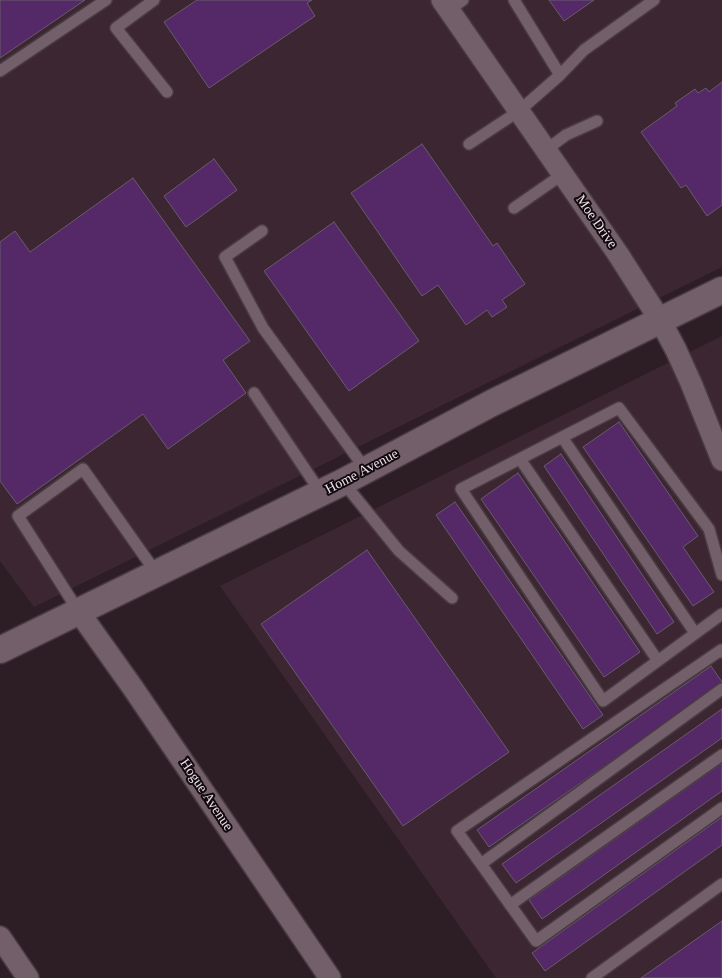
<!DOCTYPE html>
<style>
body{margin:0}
canvas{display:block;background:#2d1d25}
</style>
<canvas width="722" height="978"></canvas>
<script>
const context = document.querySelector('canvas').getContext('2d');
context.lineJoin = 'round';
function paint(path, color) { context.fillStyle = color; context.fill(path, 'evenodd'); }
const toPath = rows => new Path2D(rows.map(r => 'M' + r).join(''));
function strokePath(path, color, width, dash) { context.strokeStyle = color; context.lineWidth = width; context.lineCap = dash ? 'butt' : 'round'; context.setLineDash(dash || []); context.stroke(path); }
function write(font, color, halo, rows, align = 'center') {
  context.font = font + ' "Times New Roman",serif'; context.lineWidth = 4; context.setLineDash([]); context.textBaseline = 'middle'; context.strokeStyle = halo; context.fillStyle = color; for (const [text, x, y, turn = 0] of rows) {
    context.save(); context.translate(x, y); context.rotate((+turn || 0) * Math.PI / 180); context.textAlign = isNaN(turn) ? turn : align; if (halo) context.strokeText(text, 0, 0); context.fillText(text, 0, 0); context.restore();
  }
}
paint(toPath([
 [0,0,722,0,722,267,34,607,0,561],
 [722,336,722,978,496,978,220,586]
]), '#3c2632');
const building = toPath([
 [0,0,85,0,0,58,0,0],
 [197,0,312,0,307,3,315,16,209,88,164,22,197,0],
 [549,0,594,0,564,21,549,0],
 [722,82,722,205,707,216,686,185,681,188,641,132,677,106,675,103,695,89,698,93,706,88,709,92,722,82],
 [422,144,493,246,497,243,525,284,502,300,507,307,492,317,487,310,466,325,438,285,422,296,351,193,422,144],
 [214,159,237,190,186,227,164,196,214,159],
 [133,178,250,341,223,360,246,393,168,449,143,414,17,504,0,481,0,242,15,231,30,252,133,178],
 [334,222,419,341,349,391,264,271,334,222],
 [619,422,698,536,683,547,714,592,693,606,583,447,619,422],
 [561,454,674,622,657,634,544,466,561,454],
 [518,473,640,652,604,677,481,499,518,473],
 [455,502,603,715,583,729,436,515,455,502],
 [367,550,509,752,403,826,261,624,367,550],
 [711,666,722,682,722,684,489,847,477,830,711,666],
 [722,709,722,738,516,883,502,864,722,709],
 [722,763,722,791,542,919,529,900,722,763],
 [722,817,722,845,545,971,532,953,722,817],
 [722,921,722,978,641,978,722,921]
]);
paint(building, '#552967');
strokePath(building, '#675c6c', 1);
const service = toPath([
 [154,0,116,28,167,92],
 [449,10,463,0],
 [0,71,106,0],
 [560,75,584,50,654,0],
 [469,144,519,111,560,75,514,0],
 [546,150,566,135,597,121],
 [514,208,563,174],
 [262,231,225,257,263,328,366,470],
 [254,393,321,493],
 [562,437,695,633],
 [520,459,658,661],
 [343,482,399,551,452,598],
 [722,575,709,529,619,408,461,489,603,701,722,614],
 [79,612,18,516,83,469,157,574],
 [722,689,481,864,536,941,722,808],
 [481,864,457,831,721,650,722,652],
 [510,905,722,755],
 [592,978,722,884]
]);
const minor = toPath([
 [442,0,618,254,660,320,676,350,691,383,722,460],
 [79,612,133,688,330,978],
 [0,937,28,978]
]);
const tertiary = toPath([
 [0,650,343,482,492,403,722,290]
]);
strokePath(service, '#493b42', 14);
strokePath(minor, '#493b42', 24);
strokePath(tertiary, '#493b42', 29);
strokePath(service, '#725f69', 11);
strokePath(minor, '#725f69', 21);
strokePath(tertiary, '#725f69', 26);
write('14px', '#ece1e6', '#11090d', [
 ["Moe Drive",596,222,55],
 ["Home Avenue",362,472,-28],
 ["Hogue Avenue",206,795,56]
]);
</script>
